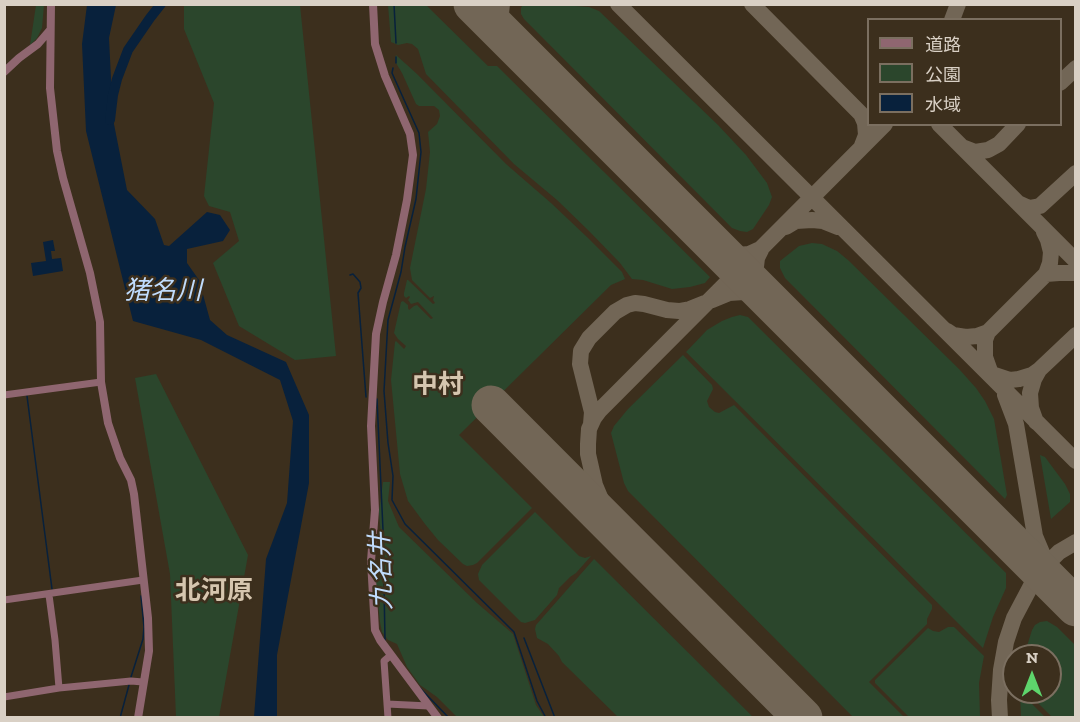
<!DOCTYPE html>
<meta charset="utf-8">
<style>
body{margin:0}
#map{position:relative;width:1080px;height:722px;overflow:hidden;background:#3c2f1d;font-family:"Zilla Slab","Noto Sans JP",serif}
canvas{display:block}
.frame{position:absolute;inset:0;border:6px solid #d9d0c5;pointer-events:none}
.legend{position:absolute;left:867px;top:18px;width:195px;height:108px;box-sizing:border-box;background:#3c2f1d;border:2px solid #7b6f60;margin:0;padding:8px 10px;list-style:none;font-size:18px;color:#d9d0c5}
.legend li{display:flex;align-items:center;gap:12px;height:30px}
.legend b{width:30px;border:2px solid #7b6f60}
.north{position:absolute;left:1002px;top:644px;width:60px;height:60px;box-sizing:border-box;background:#3c2f1d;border:2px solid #7b6f60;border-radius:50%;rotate:0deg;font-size:16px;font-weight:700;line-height:24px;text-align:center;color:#d9d0c5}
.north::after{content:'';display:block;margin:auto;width:21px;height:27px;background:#5ed56c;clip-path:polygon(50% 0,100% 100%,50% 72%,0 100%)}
</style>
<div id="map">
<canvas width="1080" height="722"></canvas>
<div class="frame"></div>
<ul class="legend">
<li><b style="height:8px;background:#8f6670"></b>道路</li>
<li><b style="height:16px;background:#2b462c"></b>公園</li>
<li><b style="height:16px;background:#08213c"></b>水域</li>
</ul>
<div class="north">N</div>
</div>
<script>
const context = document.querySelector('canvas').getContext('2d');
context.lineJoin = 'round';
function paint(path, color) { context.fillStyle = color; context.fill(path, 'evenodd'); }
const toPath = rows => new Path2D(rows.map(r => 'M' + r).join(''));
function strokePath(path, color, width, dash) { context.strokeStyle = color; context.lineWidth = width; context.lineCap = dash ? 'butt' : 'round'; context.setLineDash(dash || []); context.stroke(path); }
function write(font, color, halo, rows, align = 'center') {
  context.font = font + ' "Zilla Slab","Noto Sans JP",serif'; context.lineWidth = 5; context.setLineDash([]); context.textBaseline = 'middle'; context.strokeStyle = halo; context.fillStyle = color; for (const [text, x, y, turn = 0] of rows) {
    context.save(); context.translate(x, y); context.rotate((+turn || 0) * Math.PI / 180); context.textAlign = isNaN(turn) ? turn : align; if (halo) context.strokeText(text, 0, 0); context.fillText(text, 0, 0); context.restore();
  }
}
paint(toPath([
 [36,5,44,5,42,28,37,38,30,45],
 [184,5,300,5,336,356,295,360,239,326,213,263,239,241,230,212,209,206,204,196,214,103,184,29],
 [388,5,426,5,488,66,497,66,710,277,705,283,690,287,672,289,643,280,632,279,620,263,589,231,557,200,514,164,426,74,418,49,412,44,407,43,398,45,391,42],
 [562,5,589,7,599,11,718,125,746,155,767,183,772,197,769,205,753,229,747,232,740,231,732,228,524,19,521,14,521,8,522,6],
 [396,55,417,74,506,164,551,203,587,237,622,272,625,279,611,285,459,435,532,508,477,563,473,565,467,566,463,564,438,540,425,524,408,501,400,474,391,380,395,342,396,341,404,349,406,346,398,339,394,333,401,302,403,301,408,305,408,308,409,310,414,306,417,305,431,319,433,318,418,302,411,304,408,300,410,297,409,296,406,298,404,296,404,293,407,280,408,280,433,304,435,303,433,300,434,296,430,298,412,280,410,268,426,189,430,152,428,132,437,124,440,116,439,110,434,106,419,106,416,104,402,73,396,63,395,58],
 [812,243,822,244,837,251,848,260,959,369,976,388,985,401,994,419,1007,495,1005,499,785,278,780,268,780,261,799,246],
 [740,315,748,317,1006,573,1006,588,993,617,983,648,686,352,707,330,722,321,732,317],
 [683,355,712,385,713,389,707,401,709,407,715,412,719,413,734,405,932,605,932,609,927,619,927,624,869,682,904,717,853,717,628,491,624,483,611,433,614,426,628,409],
 [156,374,248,555,219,717,176,717,170,574,135,378],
 [1040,455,1045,457,1065,484,1070,494,1070,502,1051,519],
 [383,482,390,482,388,501,399,527,477,603,513,634,536,705,544,717,457,717,437,697,420,685,407,667,397,644,388,640,382,632,380,622,375,573,384,573,379,512],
 [535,512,579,556,585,558,591,556,576,573,570,577,559,588,557,595,535,620,525,623,521,622,479,580,478,574,482,565],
 [594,559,753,717,618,717,562,662,559,656,548,644,537,638,535,629,536,625],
 [1047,621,1057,627,1075,645,1075,717,1052,717,1027,692,1050,692,1050,656,1024,656,1032,630,1035,625,1040,622],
 [948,627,954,627,984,656,979,683,980,717,909,717,875,683,875,680,928,628,933,631,939,632],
 [1020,692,1045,717,1021,717]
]), '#2b462c');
paint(toPath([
 [87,5,116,5,109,38,113,119,127,190,155,219,164,245,169,246,207,212,220,215,230,230,223,241,187,249,187,263,199,280,210,320,227,335,286,362,309,415,309,483,277,655,277,717,254,717,266,559,287,503,293,421,280,380,201,340,133,321,86,131,82,44],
 [53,240,55,251,51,251,52,259,61,258,63,271,33,276,31,263,46,261,43,242]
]), '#08213c');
strokePath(toPath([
 [394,4,396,43],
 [396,63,396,57],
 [393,68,392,73,419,133,421,152,416,199,405,247,401,272,388,320,384,391,388,443,393,476,392,500,405,524,514,632,537,701,546,718],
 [350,275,353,274,360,282,361,288,358,293,366,397],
 [27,396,52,589],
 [377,399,383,530,385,640],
 [524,638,555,718],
 [131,677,143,639,144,627,141,596],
 [420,688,449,718],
 [120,718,129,685]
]), '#08213c', 1.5);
strokePath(toPath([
 [110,120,113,95,117,79,128,50,150,18,161,4]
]), '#08213c', 10);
strokePath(toPath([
 [502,4,500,22,503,33,510,42],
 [618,4,1076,461],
 [752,4,861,114,865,123,866,135,861,148],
 [952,20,958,4],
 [1060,83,1076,68],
 [939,124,1076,261],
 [962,147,975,152,988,150,999,144,1018,124],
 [1018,203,1029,208,1040,206,1076,173],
 [786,227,796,221,812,220,823,221,838,227],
 [714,245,724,252,738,255,749,254,760,249],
 [761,250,757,258,755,275,758,286,765,296],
 [1046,274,1059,273,1076,273],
 [712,300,729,293,744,292,757,295,773,304],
 [947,331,953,335,966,337,977,336,988,332,1046,274,1050,263,1051,252,1048,240,1044,232],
 [988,332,985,340,985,357,991,374],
 [989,373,1010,380,1019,379,1032,375,1039,370,1076,335],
 [1005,395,1016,424,1035,536,1054,581,1073,605],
 [1036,422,1031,408,1030,393,1034,379,1039,370],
 [591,424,592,412,580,364,581,351,589,338,615,312,627,305,635,303,644,304,667,310,679,311,690,309,705,303],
 [631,545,612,522,603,504,595,485,588,454,588,444,589,429,594,418,600,410,885,124],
 [1000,718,999,700,1001,670,1006,642,1014,618,1033,582,1044,567,1059,552,1076,542]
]), '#726656', 16);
strokePath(toPath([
 [473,4,1076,607],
 [491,405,803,718]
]), '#726656', 39);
strokePath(toPath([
 [4,395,101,382],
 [49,595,55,640,59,688],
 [4,600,143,580],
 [4,697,59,688,131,681,143,682],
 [387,704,429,706],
 [388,718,384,661,391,655]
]), '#8f6670', 7);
strokePath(toPath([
 [51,4,50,88,57,151,63,178,90,273,100,322,101,382,108,423,120,458,131,480,134,494,148,618,149,651,138,718],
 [373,4,375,44,385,76,410,134,413,155,407,200,396,255,383,302,376,334,371,426,375,510,371,561,375,630,380,640,438,718],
 [4,72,19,58,38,44,50,30]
]), '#8f6670', 8);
write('italic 26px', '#c0dcfd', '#3c2f1d', [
 ["猪名川",163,292],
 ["九名井",382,571,-92]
]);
write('bold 26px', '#d6c6af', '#3c2f1d', [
 ["中村",438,386],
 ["北河原",214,592]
]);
</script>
